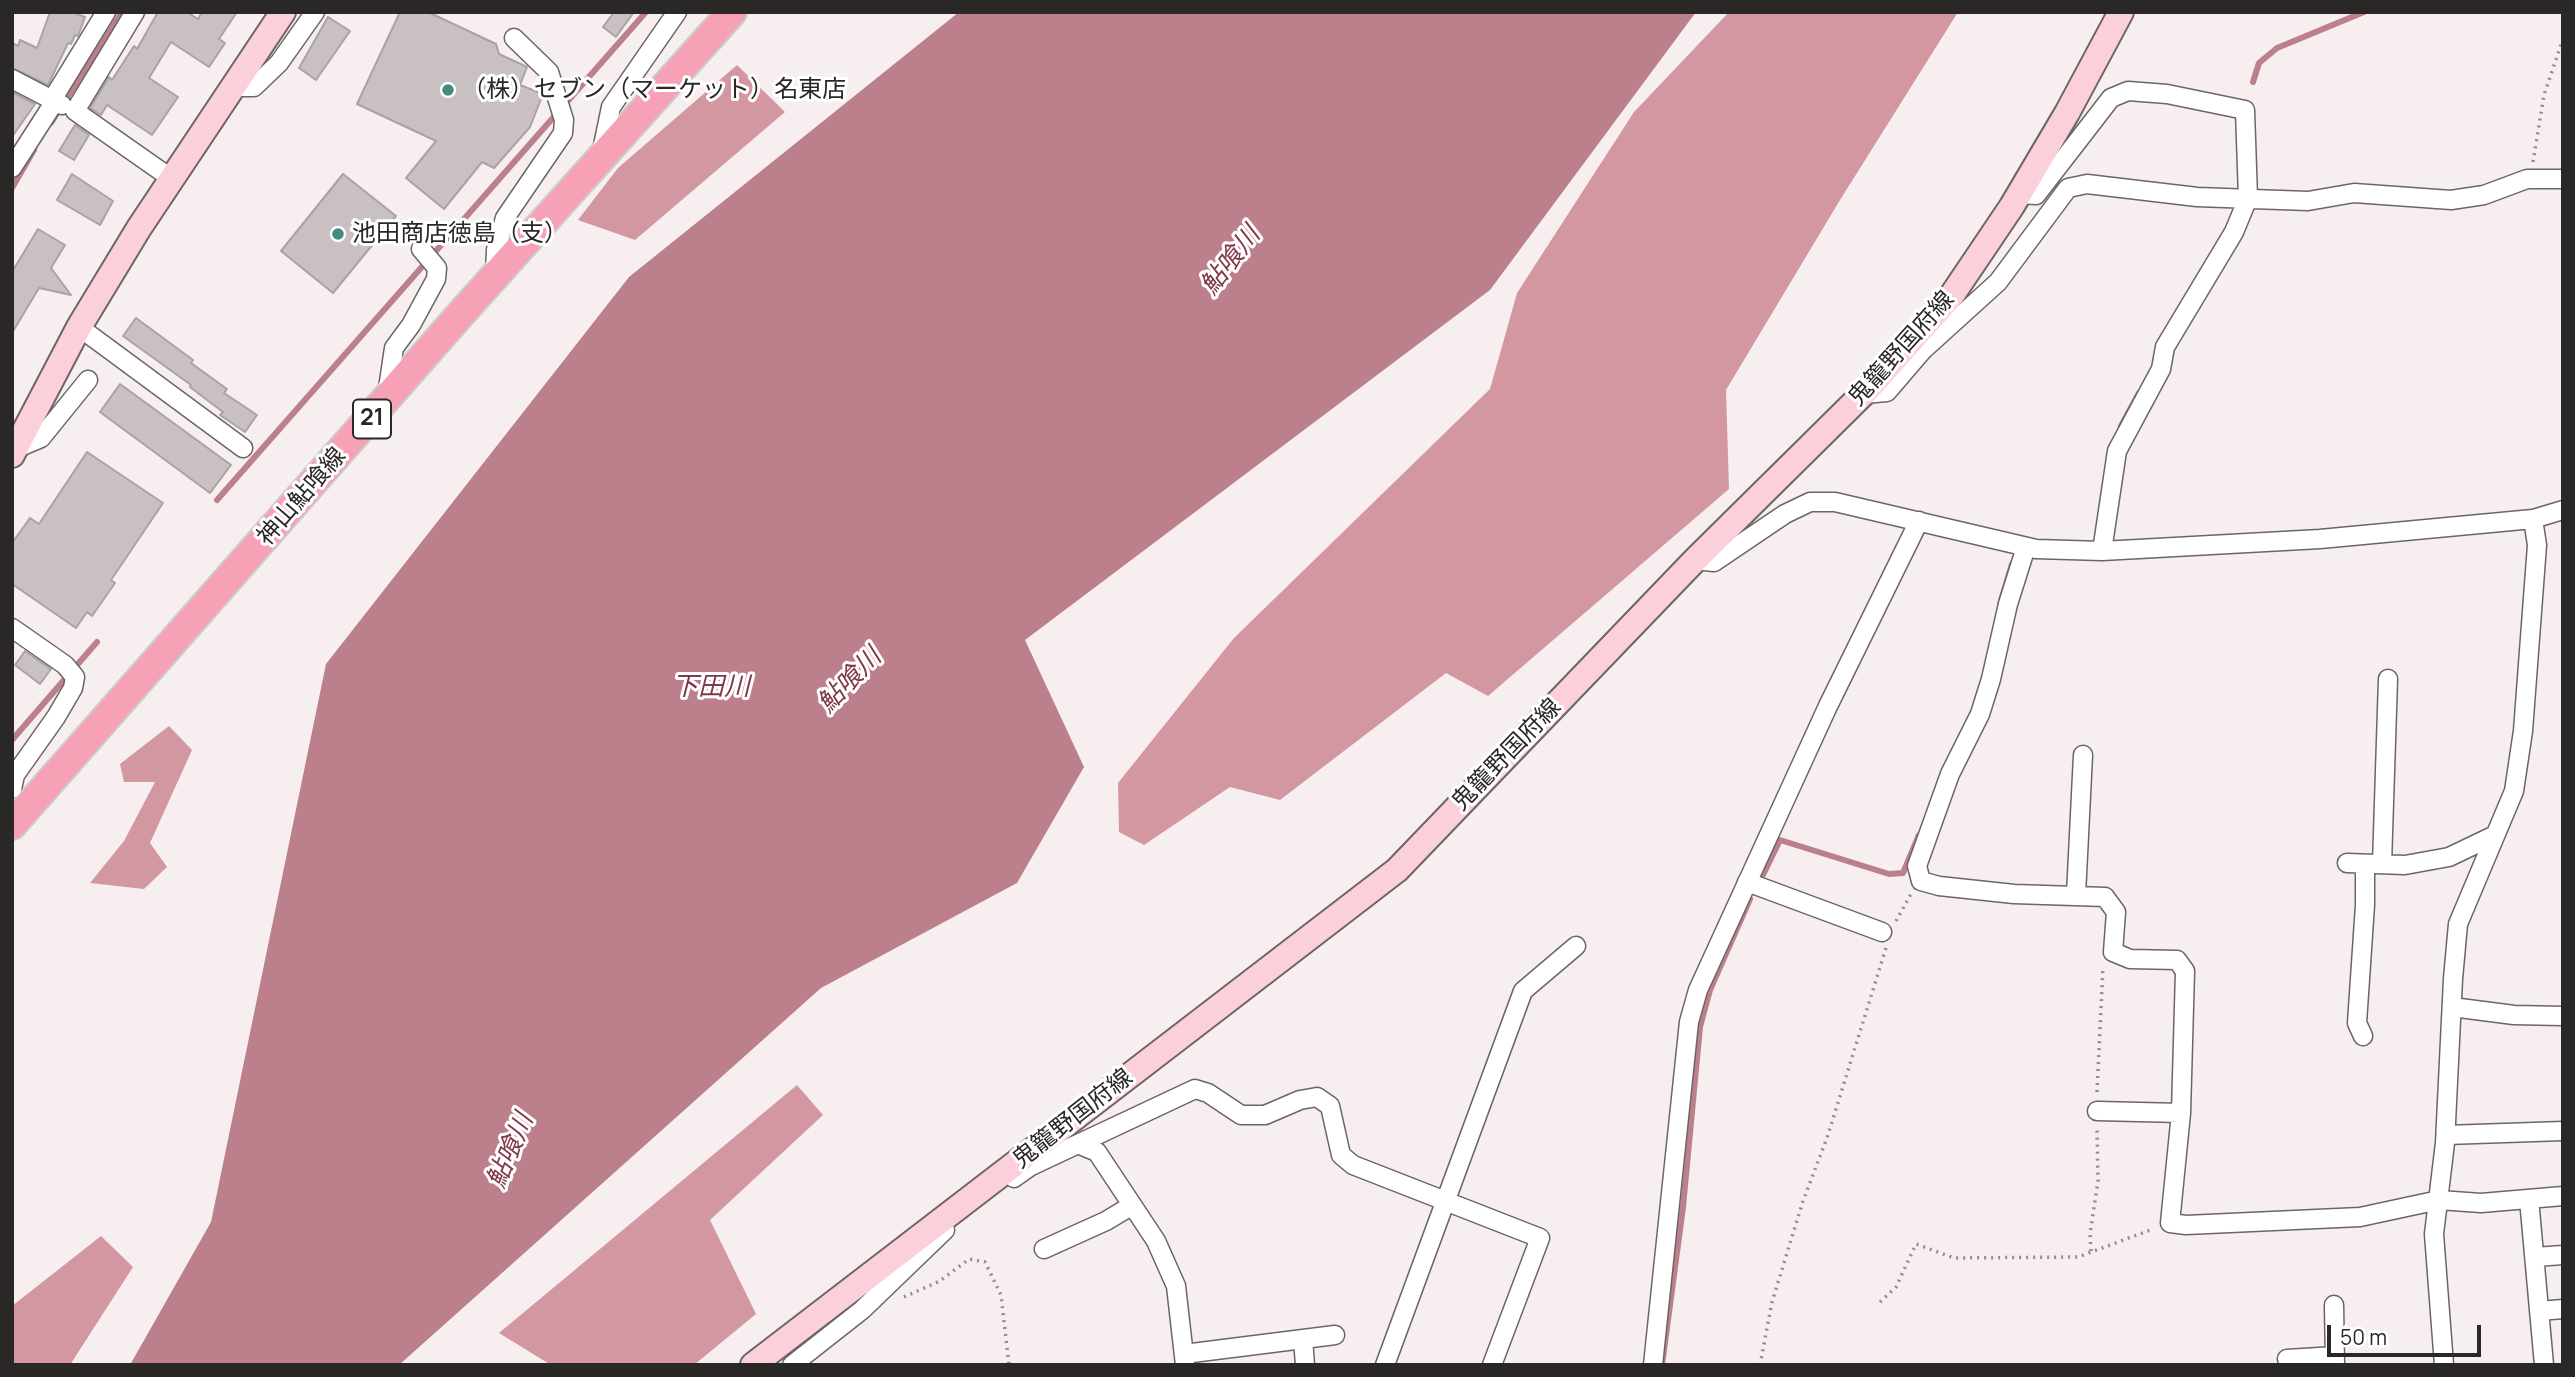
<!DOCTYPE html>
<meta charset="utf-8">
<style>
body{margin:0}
#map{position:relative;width:2575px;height:1377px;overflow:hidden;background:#f7eeef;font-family:Manrope,sans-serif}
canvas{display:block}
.frame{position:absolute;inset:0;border:14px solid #2a2727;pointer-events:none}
.scale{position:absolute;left:2327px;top:1325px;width:154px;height:32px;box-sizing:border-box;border:4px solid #2a2727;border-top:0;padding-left:9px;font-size:21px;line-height:24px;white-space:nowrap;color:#2a2727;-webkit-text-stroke:5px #fff;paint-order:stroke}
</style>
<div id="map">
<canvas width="2575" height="1377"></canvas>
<div class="frame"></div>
<div class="scale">50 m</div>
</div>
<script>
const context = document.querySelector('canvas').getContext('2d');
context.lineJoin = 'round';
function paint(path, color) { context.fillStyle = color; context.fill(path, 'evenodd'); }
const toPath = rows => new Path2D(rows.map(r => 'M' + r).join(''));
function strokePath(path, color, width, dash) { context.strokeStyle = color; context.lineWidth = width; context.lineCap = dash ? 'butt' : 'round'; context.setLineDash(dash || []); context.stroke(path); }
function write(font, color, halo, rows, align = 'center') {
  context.font = font + ' Manrope,"Noto Sans JP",sans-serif'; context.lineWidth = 6; context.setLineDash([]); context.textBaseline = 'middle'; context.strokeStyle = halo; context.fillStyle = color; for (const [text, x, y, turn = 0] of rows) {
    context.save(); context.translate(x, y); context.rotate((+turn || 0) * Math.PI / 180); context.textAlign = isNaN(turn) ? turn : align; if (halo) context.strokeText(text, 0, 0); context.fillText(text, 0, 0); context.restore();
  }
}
paint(toPath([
 [1729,12,1958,12,1840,200,1726,390,1729,489,1488,696,1446,673,1280,800,1230,787,1144,845,1119,832,1118,783,1234,638,1490,389,1517,293,1634,112],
 [737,65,785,112,635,240,578,220,618,168],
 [169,726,192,750,150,843,167,867,144,889,90,883,124,841,155,782,124,782,120,764],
 [797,1085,823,1115,710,1220,756,1314,694,1365,551,1365,499,1333],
 [101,1236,133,1267,70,1365,12,1365,12,1306]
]), '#d397a2');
paint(toPath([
 [959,12,1696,12,1490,290,1025,640,1084,767,1017,883,821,988,399,1365,130,1365,211,1222,326,664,629,277]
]), '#bb808b');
strokePath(toPath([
 [2253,82,2259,63,2277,48,2364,12],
 [51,123,122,12],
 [12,188,34,150],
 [2121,426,2139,393],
 [217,500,646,12],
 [2000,604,2012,564],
 [12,740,97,642],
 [1763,875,1780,840,1889,874,1903,873,1919,835],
 [1662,1365,1683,1207,1700,1027,1710,990,1750,899]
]), '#bb808b', 6);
const building = toPath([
 [50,12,72,12,85,17,78,36,75,35,71,44,68,43,48,85,12,68,12,43,18,46,20,40,37,48,50,12],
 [158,12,187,12,198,19,202,12,237,12,219,39,225,43,209,67,171,42,149,78,178,97,152,135,107,105,101,115,90,108,109,77,112,80,134,46,137,49,158,12],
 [400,12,428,12,496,44,499,54,527,67,520,85,543,94,530,127,494,168,482,162,444,209,406,178,436,141,357,104,400,12],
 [614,12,634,12,616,37,603,27,614,12],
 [328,17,350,31,316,80,299,68,328,17],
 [12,92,35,104,12,137,12,92],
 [75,125,89,135,74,160,59,151,75,125],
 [72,174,113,201,100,225,57,200,72,174],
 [343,174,396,216,333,293,281,251,343,174],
 [38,229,65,245,51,268,71,295,39,288,12,333,12,272,38,229],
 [136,318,193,360,191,363,227,389,224,393,257,415,245,432,220,415,223,412,190,387,191,385,123,336,136,318],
 [120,384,231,465,210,493,100,412,120,384],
 [87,452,163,503,111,580,115,583,92,616,87,612,76,628,12,584,12,543,30,518,39,524,87,452],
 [25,651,51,669,40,684,15,665,25,651]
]);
paint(building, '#c8c0c1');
strokePath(building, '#aaa2a4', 2);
const street = toPath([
 [135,12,75,111,172,179],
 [12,79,62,105],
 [233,87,254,87,279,63,315,12],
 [52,100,106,12],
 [601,155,611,107,677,12],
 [12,168,55,101],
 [2019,194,2036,195,2111,98,2128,91,2167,94,2245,110,2248,198,2234,232,2165,347,2161,369,2117,451,2102,551],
 [495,276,496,250,505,218,563,133,564,120,549,72,514,38],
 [79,327,243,448],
 [1864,394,1887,392,1923,350,1998,282,2068,188,2087,184,2197,197,2308,201,2354,193,2451,200,2484,195,2527,179,2563,179],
 [387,395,394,348,411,325,436,279,437,268,421,249],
 [15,449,41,438,88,380],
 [2026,547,2008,604,1991,679,1980,714,1950,774,1917,866,1921,881,1939,886,2014,894,2105,897,2116,912,2113,952,2130,959,2177,960,2185,971,2181,1113,2170,1223,2186,1225,2360,1217,2439,1200,2481,1203,2563,1196],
 [1695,560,1714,562,1785,514,1810,502,1835,502,2036,549,2102,551,2320,539,2533,519,2563,510],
 [12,628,65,665,75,677,73,688,56,717,15,775,12,789],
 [2347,863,2405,865,2449,857,2495,835],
 [2382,864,2388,679],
 [1747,882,1882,932],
 [2076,895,2083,755],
 [2452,1007,2514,1015,2563,1016],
 [2363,1036,2357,1023,2365,905,2365,864],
 [2097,1111,2181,1113],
 [2446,1135,2563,1131],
 [1080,1145,1097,1152,1156,1241,1176,1286,1185,1365],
 [1014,1178,1031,1166,1195,1089,1208,1093,1241,1115,1265,1115,1300,1100,1317,1097,1330,1106,1341,1155,1353,1165,1540,1238,1492,1365],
 [2529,1199,2544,1365],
 [1044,1249,1106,1221,1131,1206],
 [2535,1257,2563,1255],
 [2334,1305,2335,1365],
 [2539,1311,2563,1309],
 [1303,1339,1305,1365],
 [1184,1354,1335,1335],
 [2287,1359,2335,1356],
 [792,1365,862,1310,945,1230],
 [1385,1365,1523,991,1576,946],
 [1653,1365,1689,1022,1698,990,1828,706,1919,521],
 [2444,1365,2434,1234,2445,1143,2453,979,2458,924,2514,791,2523,731,2537,545,2533,519]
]);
const secondary = toPath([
 [12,455,79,327,139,228,283,12],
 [753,1365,1397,870,1695,560,1870,387,1952,295,2012,206,2067,113,2121,12]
]);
const primary = toPath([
 [12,825,459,316,732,12]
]);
strokePath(street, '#6c6566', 21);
strokePath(secondary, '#6c6566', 28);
strokePath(primary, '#cccbcb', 32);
strokePath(toPath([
 [2533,162,2544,95,2563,39],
 [1896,921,1911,894],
 [2097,1092,2103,967],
 [2091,1251,2090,1234,2098,1181,2097,1128],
 [904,1297,940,1281,969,1259,985,1262,1001,1295,1009,1365],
 [1880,1302,1896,1287,1916,1244,1954,1258,2078,1257,2153,1229],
 [1760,1365,1772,1302,1803,1201,1827,1138,1886,948]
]), '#928c8d', 3.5, [2, 5]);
strokePath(street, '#fff', 18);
strokePath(secondary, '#fbd0db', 24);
strokePath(primary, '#f7a1b7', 28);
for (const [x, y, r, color] of [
 [448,90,7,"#448b84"],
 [338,234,7,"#448b84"]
]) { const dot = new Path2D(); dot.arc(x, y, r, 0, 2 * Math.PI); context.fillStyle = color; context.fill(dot); strokePath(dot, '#fff', 2.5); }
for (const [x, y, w] of [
 [372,419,38]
]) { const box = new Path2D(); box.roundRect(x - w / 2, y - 19.5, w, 39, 5); context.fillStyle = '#fff'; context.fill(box); strokePath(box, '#2a2727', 2); }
write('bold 23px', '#2a2727', null, [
 ["21",372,419]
]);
write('24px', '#2a2727', '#fff', [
 ["（株）セブン（マーケット）名東店",462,90],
 ["池田商店徳島（支）",352,234]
], 'left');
write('24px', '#2a2727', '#fff', [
 ["鬼籠野国府線",1902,349,-48],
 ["神山鮎喰線",302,497,-49],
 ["鬼籠野国府線",1507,755,-46],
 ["鬼籠野国府線",1073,1119,-38]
]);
write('italic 26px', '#82384a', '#fff', [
 ["鮎喰川",1231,261,-52],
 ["鮎喰川",850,681,-46],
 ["下田川",711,688],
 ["鮎喰川",511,1151,-67]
]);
</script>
